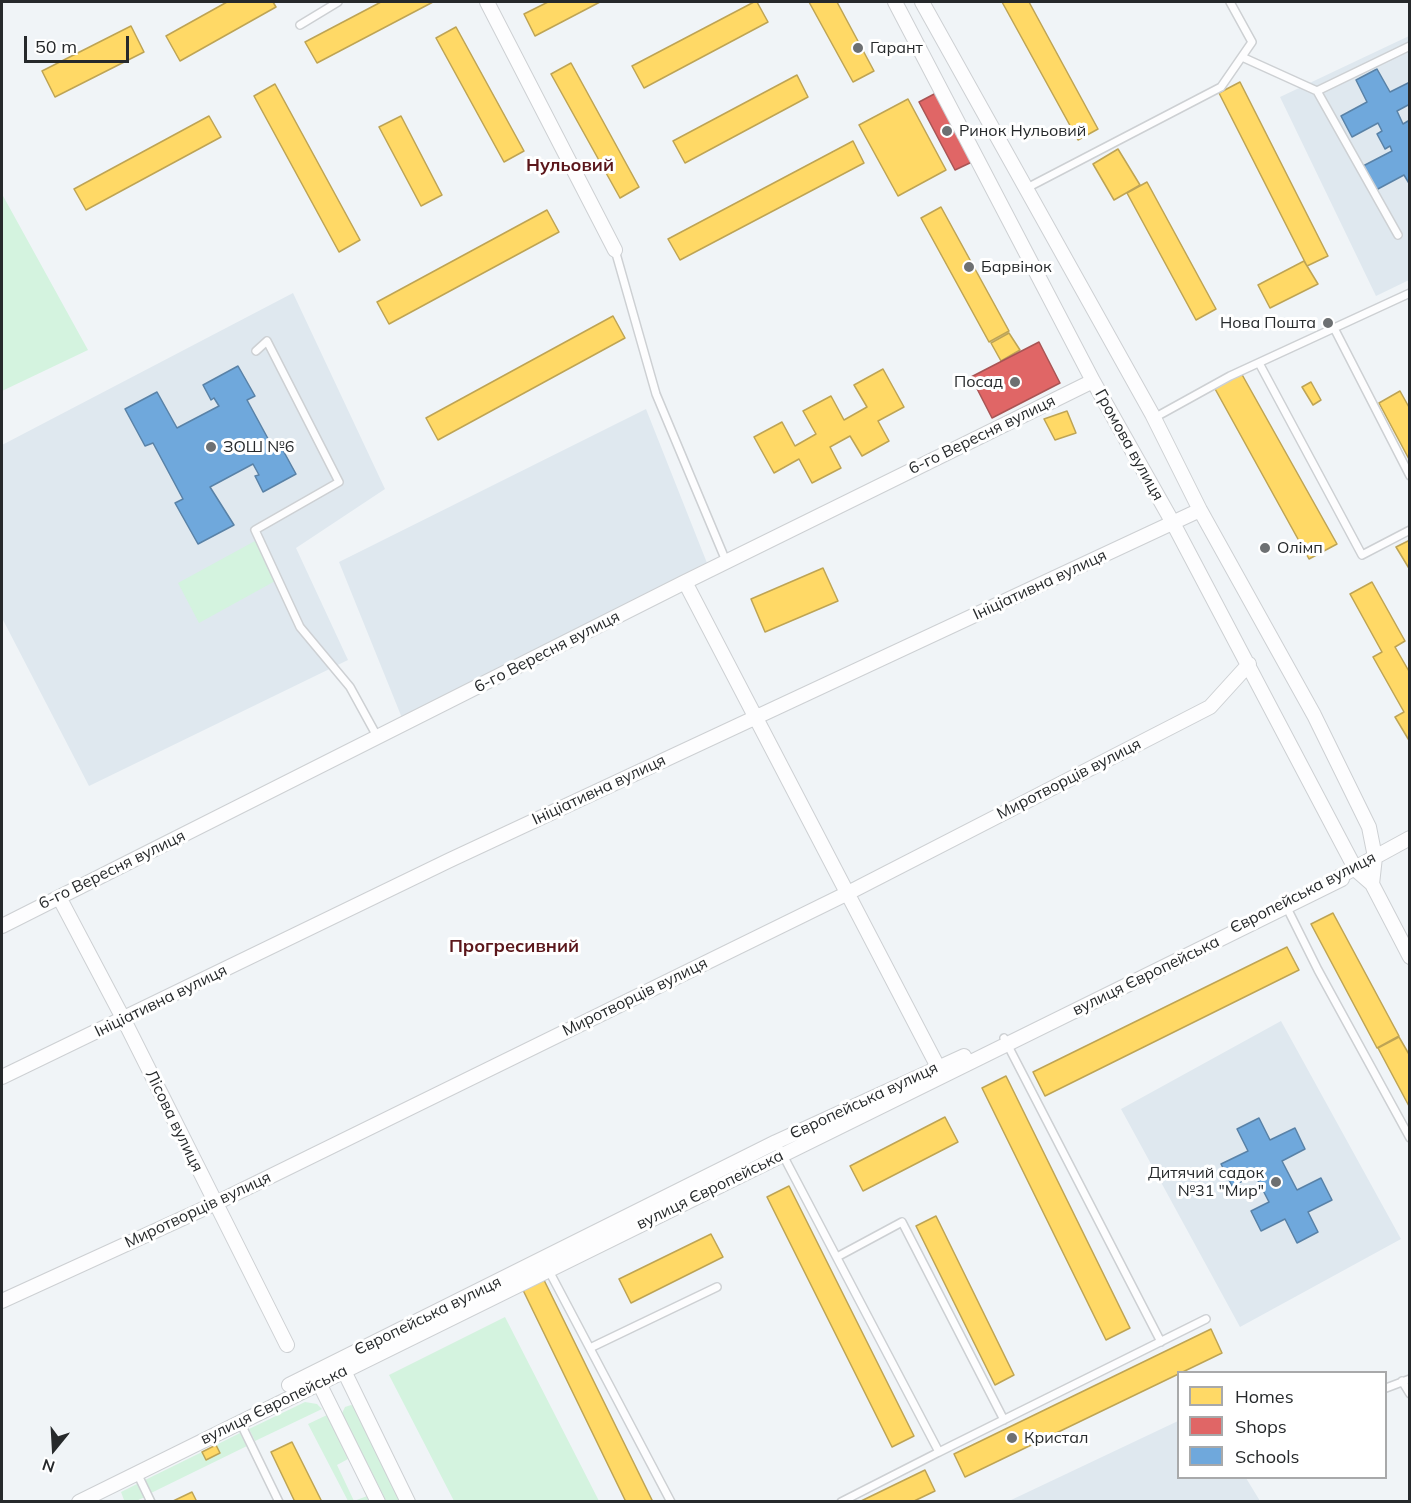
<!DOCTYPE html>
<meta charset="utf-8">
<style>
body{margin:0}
#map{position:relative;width:1411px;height:1503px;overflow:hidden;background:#f0f4f7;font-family:Mulish,sans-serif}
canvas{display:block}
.frame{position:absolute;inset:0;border:3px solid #26292b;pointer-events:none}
.legend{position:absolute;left:1177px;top:1371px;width:210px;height:108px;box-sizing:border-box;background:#fff;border:2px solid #a8a9aa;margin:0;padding:8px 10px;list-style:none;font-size:18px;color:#26292b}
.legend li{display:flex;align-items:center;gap:12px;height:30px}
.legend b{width:30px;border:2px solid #a8a9aa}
.north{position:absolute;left:24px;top:1419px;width:60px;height:60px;-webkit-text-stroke:4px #fff;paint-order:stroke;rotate:198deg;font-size:16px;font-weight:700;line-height:24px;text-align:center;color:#26292b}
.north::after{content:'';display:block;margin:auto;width:21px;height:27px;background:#26292b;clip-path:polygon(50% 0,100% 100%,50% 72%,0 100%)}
.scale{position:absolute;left:24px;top:36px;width:105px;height:27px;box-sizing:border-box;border:3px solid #26292b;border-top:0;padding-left:8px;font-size:18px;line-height:21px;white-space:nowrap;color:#26292b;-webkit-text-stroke:4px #fff;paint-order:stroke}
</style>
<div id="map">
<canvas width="1411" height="1503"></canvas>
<div class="frame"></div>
<ul class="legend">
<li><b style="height:16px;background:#ffd966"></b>Homes</li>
<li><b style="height:16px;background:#e06666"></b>Shops</li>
<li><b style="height:16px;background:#6fa8dc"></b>Schools</li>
</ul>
<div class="north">N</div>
<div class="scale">50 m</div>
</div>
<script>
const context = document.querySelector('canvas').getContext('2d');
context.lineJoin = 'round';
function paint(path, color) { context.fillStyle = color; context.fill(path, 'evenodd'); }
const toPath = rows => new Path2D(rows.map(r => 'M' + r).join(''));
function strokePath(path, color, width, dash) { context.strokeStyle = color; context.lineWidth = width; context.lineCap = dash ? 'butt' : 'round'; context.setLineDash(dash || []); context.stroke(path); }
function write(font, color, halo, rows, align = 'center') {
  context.font = font + ' Mulish,sans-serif'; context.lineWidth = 6; context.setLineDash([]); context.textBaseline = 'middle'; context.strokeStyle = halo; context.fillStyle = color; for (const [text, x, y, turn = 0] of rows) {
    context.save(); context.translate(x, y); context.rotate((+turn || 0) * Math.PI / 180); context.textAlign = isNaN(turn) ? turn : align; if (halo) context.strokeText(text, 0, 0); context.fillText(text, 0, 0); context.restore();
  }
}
paint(toPath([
 [1409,36,1409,280,1376,296,1280,97],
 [293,293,385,489,296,548,348,660,89,786,2,618,2,445],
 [646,409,707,563,402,718,339,562],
 [1281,1021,1401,1239,1240,1327,1121,1109],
 [1178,1421,1178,1478,1246,1478,1260,1501,1009,1501]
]), '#dfe8ef');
paint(toPath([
 [2,194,88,350,2,391],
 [255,541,277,580,199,623,178,583],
 [505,1317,599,1501,454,1501,389,1375],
 [305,1402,317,1404,322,1409,255,1441,249,1429],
 [351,1405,354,1406,402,1501,386,1501,342,1413,345,1407],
 [327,1415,348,1459,337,1465,354,1501,367,1496,369,1501,348,1501,308,1424],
 [240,1433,247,1446,151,1493,145,1480,202,1452,206,1460,216,1445],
 [139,1483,145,1497,136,1501,121,1501,124,1500,121,1492]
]), '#d4f3df');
const homes = toPath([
 [227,2,273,2,276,7,180,61,166,36,227,2],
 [381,2,433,2,317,63,305,42,381,2],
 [548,2,600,2,535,36,524,14,548,2],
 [754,2,757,2,768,22,644,88,632,66,754,2],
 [809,2,837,2,874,71,853,82,809,2],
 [1002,2,1029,2,1098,129,1078,140,1002,2],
 [131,26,144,52,55,97,42,71,131,26],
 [456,27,524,151,504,162,436,38,456,27],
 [571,63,639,187,620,198,551,74,571,63],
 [797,75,808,97,685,163,673,141,797,75],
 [1240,82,1328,256,1307,266,1219,93,1240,82],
 [275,84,360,240,339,252,254,96,275,84],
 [908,99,946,170,898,196,859,125,908,99],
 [209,116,221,137,86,210,74,189,209,116],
 [401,116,442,195,421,206,379,127,401,116],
 [853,141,864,163,680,260,668,239,853,141],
 [1118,149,1140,185,1114,200,1093,164,1118,149],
 [1147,182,1216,309,1196,320,1127,193,1147,182],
 [941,207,1009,331,989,342,921,218,941,207],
 [547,210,559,232,389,324,377,302,547,210],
 [1304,261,1318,284,1270,308,1258,285,1304,261],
 [613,316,625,338,438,440,426,418,613,316],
 [1009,333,1020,350,1001,361,991,343,1009,333],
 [883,369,904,407,878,421,889,441,862,456,850,436,830,447,841,468,812,483,799,459,774,473,754,437,782,422,795,446,816,434,803,411,831,396,844,420,867,407,854,385,883,369],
 [1240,371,1337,544,1309,559,1214,387,1240,371],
 [1311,382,1321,400,1313,405,1302,387,1311,382],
 [1400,391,1410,409,1410,461,1379,403,1400,391],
 [1067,411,1076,433,1055,440,1044,419,1067,411],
 [1410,540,1410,570,1396,547,1410,540],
 [823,568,838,601,765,632,751,599,823,568],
 [1372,582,1405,641,1395,647,1410,673,1410,742,1395,717,1404,712,1373,657,1382,652,1350,594,1372,582],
 [1333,913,1399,1036,1377,1048,1311,924,1333,913],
 [1287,947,1299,970,1045,1096,1033,1072,1287,947],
 [1399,1037,1410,1056,1410,1108,1378,1048,1399,1037],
 [1006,1076,1130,1328,1106,1340,982,1088,1006,1076],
 [945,1117,958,1142,863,1191,850,1166,945,1117],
 [789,1186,914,1436,892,1447,767,1197,789,1186],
 [936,1216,1014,1375,995,1385,916,1226,936,1216],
 [711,1234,723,1257,631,1303,619,1279,711,1234],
 [542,1276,653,1502,626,1502,521,1286,542,1276],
 [1211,1329,1222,1353,965,1477,954,1454,1211,1329],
 [292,1442,322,1502,295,1502,271,1452,292,1442],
 [216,1445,220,1453,206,1460,202,1452,216,1445],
 [925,1470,935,1491,912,1502,859,1502,925,1470],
 [192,1492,197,1502,171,1502,192,1492]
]);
paint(homes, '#ffd966');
strokePath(homes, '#bea454', 1.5);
const shops = toPath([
 [938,92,974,161,955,170,919,102,938,92],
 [1039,342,1060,383,992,418,971,377,1039,342]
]);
paint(shops, '#e06666');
strokePath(shops, '#a85454', 1.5);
const schools = toPath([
 [1377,69,1390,92,1410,82,1410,104,1397,111,1403,124,1408,121,1410,124,1410,185,1404,175,1376,190,1363,166,1392,151,1390,146,1385,149,1377,134,1382,131,1378,123,1352,137,1341,116,1367,102,1356,80,1377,69],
 [238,366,255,396,247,400,272,446,279,443,296,474,263,492,255,476,259,475,253,464,210,487,234,525,198,544,175,503,183,499,153,443,145,446,125,409,157,392,177,428,219,406,214,398,211,400,203,385,238,366],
 [1259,1118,1270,1140,1295,1128,1305,1149,1282,1161,1297,1190,1321,1178,1332,1200,1308,1212,1318,1232,1297,1243,1285,1219,1261,1231,1251,1211,1269,1202,1255,1175,1232,1186,1221,1164,1248,1151,1237,1129,1259,1118]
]);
paint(schools, '#6fa8dc');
strokePath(schools, '#5982a7', 1.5);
const service = toPath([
 [300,25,338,2],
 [1242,57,1317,91,1398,235],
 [1317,91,1410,46],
 [1025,189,1221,87,1252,42,1230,2],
 [615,250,656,394,726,561],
 [1334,328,1410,476],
 [256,351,267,341,339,482,255,530,300,627,350,687,378,738],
 [1259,363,1362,555,1410,530],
 [1154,418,1230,376,1410,293],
 [1285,904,1318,970,1410,1138],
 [1004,1038,1161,1342],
 [776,1142,939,1452,841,1502],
 [837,1257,902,1222,1004,1420],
 [548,1269,671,1502],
 [590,1348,717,1287],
 [1402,1381,1410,1394],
 [1386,1388,1410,1379],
 [240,1422,279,1502],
 [939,1452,1206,1319],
 [137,1473,151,1502]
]);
const minor = toPath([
 [487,2,615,250],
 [895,2,1093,381,1173,523,1356,870,1372,884,1410,957],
 [922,2,1152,414,1200,510,1314,715,1369,827,1375,857,1372,884],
 [685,582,938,1067],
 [1333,880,1410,838],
 [59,897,124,1020,287,1345],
 [2,926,685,582,1093,381],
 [2,1077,450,860,1200,510],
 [2,1301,214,1204,848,893,1210,707,1249,664],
 [344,1371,408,1502],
 [319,1383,378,1502],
 [289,1385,776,1142,964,1056],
 [79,1502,1342,879]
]);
strokePath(service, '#cdd0d3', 10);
strokePath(minor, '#cdd0d3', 16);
strokePath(service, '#fdfdfe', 7);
strokePath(minor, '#fdfdfe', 14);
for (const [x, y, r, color] of [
 [858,48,6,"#6d7072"],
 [947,131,6,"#6d7072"],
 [969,267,6,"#6d7072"],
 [1328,323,6,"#6d7072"],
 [1015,382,6,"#6d7072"],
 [211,447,6,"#6d7072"],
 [1265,548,6,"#6d7072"],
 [1276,1182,6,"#6d7072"],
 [1012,1438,6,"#6d7072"]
]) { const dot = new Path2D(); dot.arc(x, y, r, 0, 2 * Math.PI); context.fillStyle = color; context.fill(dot); strokePath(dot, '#fff', 2); }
write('16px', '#26292b', '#fff', [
 ["Гарант",870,48],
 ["Ринок Нульовий",959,131],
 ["Барвінок",981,267],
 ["Нова Пошта",1316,323,"right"],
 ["Посад",1003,382,"right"],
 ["ЗОШ №6",223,447],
 ["Олімп",1277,548],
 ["Дитячий садок",1264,1173,"right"],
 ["№31 \"Мир\"",1264,1191,"right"],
 ["Кристал",1024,1438]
], 'left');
write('16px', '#26292b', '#fff', [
 ["6-го Вересня вулиця",982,435,-26],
 ["Громова вулиця",1129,445,61],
 ["Ініціативна вулиця",1040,585,-25],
 ["6-го Вересня вулиця",547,652,-27],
 ["Миротворців вулиця",1069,779,-27],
 ["Ініціативна вулиця",599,790,-25],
 ["6-го Вересня вулиця",112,870,-26],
 ["Європейська вулиця",1303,893,-27],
 ["вулиця Європейська",1146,976,-26],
 ["Миротворців вулиця",635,997,-26],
 ["Ініціативна вулиця",161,1001,-26],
 ["Європейська вулиця",864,1101,-25],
 ["Лісова вулиця",174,1121,64],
 ["вулиця Європейська",710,1190,-26],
 ["Миротворців вулиця",198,1210,-25],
 ["Європейська вулиця",428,1316,-26],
 ["вулиця Європейська",274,1405,-26]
]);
write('bold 18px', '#5c171b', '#fff', [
 ["Нульовий",570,166],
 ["Прогресивний",514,947]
]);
</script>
